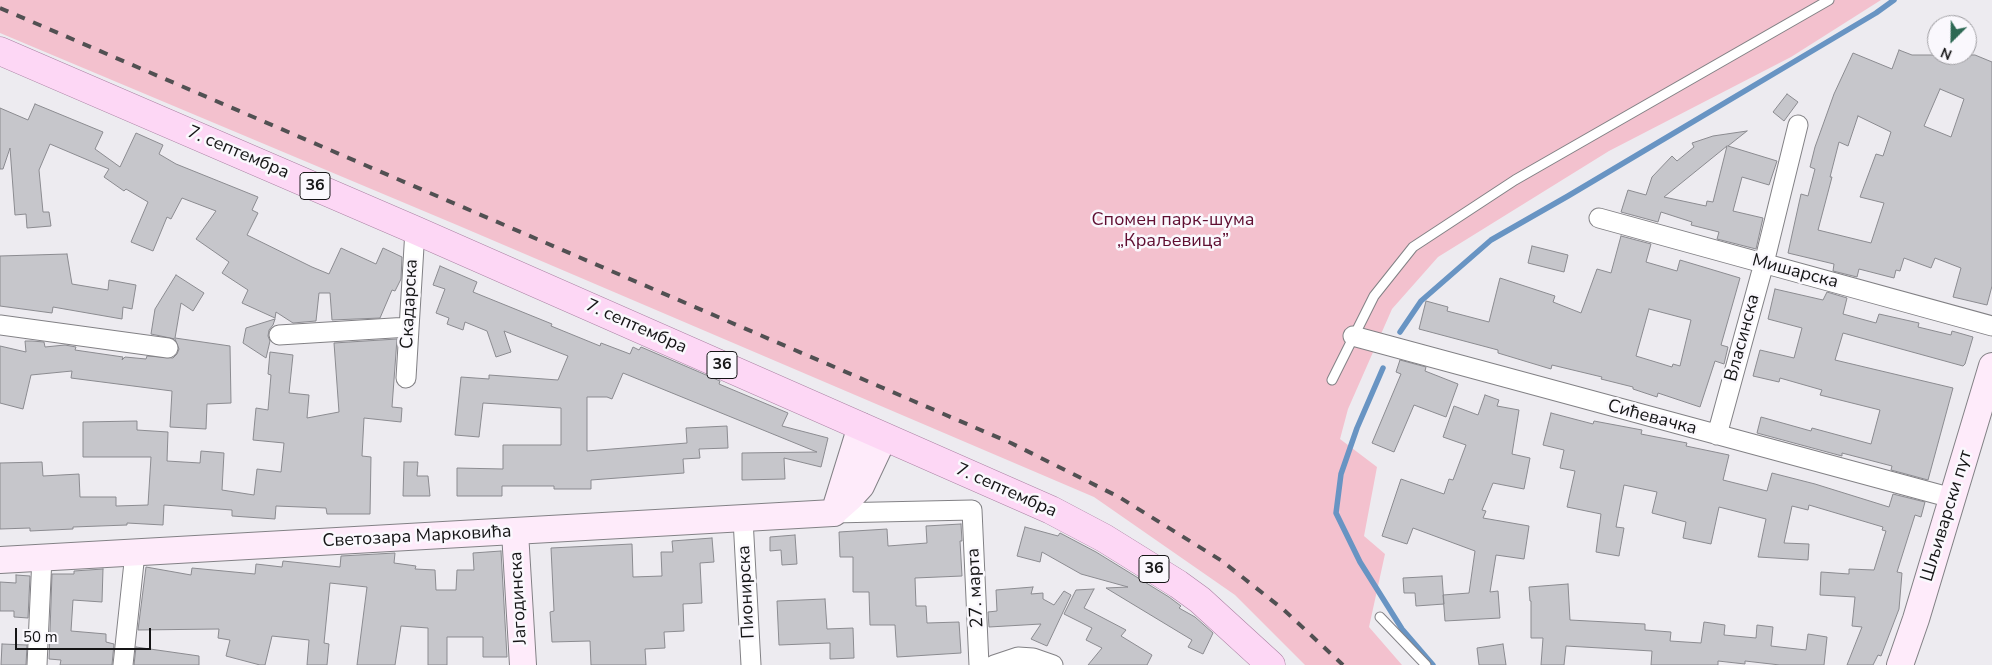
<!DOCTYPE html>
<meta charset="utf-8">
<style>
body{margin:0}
#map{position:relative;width:1992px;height:665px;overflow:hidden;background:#edebf0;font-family:"Nunito Sans",sans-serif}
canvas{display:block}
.north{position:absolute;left:1927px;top:15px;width:50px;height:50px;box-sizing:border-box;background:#faf8fd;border:1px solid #9e9da1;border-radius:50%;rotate:203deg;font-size:14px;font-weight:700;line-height:20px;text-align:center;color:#151516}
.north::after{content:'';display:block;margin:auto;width:18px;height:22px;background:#2d6954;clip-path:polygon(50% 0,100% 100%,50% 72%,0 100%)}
.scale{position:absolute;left:15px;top:628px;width:136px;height:22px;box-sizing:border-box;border:2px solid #151516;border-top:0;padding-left:6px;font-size:15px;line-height:18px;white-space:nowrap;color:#151516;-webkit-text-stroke:4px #faf8fd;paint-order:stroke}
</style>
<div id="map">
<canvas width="1992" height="665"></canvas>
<div class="north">N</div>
<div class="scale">50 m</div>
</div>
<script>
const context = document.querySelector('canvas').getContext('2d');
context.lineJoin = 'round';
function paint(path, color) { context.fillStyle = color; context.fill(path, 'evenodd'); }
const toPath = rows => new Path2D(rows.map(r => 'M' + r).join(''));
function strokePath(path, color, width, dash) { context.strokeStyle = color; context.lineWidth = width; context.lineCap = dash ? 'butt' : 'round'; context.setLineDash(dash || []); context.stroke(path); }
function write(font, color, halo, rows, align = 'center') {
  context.font = font + ' "Nunito Sans",sans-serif'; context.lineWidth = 5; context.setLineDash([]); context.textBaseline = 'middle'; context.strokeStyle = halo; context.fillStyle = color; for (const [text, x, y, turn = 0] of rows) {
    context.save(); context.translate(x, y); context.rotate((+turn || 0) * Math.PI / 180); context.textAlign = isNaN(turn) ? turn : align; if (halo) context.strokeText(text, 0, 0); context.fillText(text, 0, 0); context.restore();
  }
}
paint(toPath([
 [0,0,1881,0,1791,57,1609,151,1438,257,1392,309,1348,409,1340,439,1377,467,1364,536,1385,554,1369,627,1402,665,1305,665,1235,595,1094,497,457,225,0,33]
]), '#f3c1ce');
strokePath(toPath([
 [1400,332,1421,301,1491,240,1568,196,1876,13,1894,0],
 [1383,368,1357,428,1341,474,1336,513,1360,562,1402,629,1433,665]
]), '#6894c3', 5.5);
const building = toPath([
 [1899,50,1912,55,1975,55,1992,62,1992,286,1987,305,1953,297,1961,268,1935,258,1931,268,1904,258,1900,271,1896,270,1894,278,1859,269,1857,277,1833,271,1834,264,1788,253,1801,194,1808,196,1815,169,1810,167,1815,147,1834,94,1853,53,1892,69,1899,50],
 [1940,89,1964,99,1951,137,1924,126,1940,89],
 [1858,116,1891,132,1883,156,1876,154,1860,197,1884,203,1871,243,1818,230,1832,177,1830,177,1839,142,1848,146,1858,116],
 [1787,94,1798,102,1784,121,1773,112,1787,94],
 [35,104,103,132,95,149,120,167,136,133,163,145,159,154,176,164,258,197,252,210,258,213,247,235,312,267,329,274,341,248,376,264,383,248,402,257,401,279,395,291,392,290,380,318,332,320,330,293,319,293,316,321,293,323,276,312,275,318,242,303,248,290,222,273,229,262,196,239,216,211,182,198,171,219,167,217,153,251,131,242,148,202,126,189,124,191,104,177,109,169,50,144,39,170,43,212,49,212,51,226,27,228,26,214,15,215,10,148,3,169,0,169,0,108,28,120,35,104],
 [1747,131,1728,146,1777,161,1769,185,1742,177,1733,211,1763,218,1756,249,1717,239,1719,232,1691,225,1692,222,1661,212,1658,222,1621,212,1628,190,1646,195,1652,177,1672,156,1677,161,1694,147,1692,143,1713,136,1747,131],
 [1727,146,1713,202,1707,201,1706,206,1664,197,1727,146],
 [1621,236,1651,244,1646,262,1677,271,1680,260,1740,278,1721,345,1728,347,1724,364,1715,361,1700,407,1658,393,1657,397,1633,389,1633,387,1601,379,1602,377,1552,365,1551,369,1498,353,1498,350,1419,329,1426,301,1448,307,1447,311,1489,322,1500,278,1555,296,1553,302,1581,313,1597,269,1611,273,1621,236],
 [1649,309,1691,320,1680,366,1673,364,1672,367,1636,356,1649,309],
 [1532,246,1568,255,1564,272,1528,263,1532,246],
 [67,254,72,284,108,290,109,280,136,285,132,309,123,307,122,319,53,307,52,313,0,306,0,256,67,254],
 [440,266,477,282,473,292,552,324,551,326,600,346,601,343,630,354,633,347,639,350,641,347,720,381,719,384,788,413,782,426,828,438,821,467,784,458,785,479,742,480,742,453,817,452,623,373,612,399,607,397,587,397,587,451,687,443,686,428,727,426,728,448,699,449,700,458,683,459,684,473,591,480,591,489,554,489,554,486,502,486,502,496,457,496,457,468,503,469,503,445,561,445,561,408,483,403,479,437,455,435,461,377,489,379,489,375,558,380,568,356,504,331,511,352,496,357,487,331,465,322,463,330,447,324,449,318,436,313,445,289,433,285,440,266],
 [176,275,204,293,193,311,181,303,175,338,230,346,231,403,207,404,206,429,170,427,172,391,71,378,72,371,31,375,23,409,0,403,0,346,26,352,25,341,32,341,44,342,45,347,65,345,76,347,75,350,123,357,122,360,125,357,146,359,147,356,173,358,177,354,179,349,175,339,151,334,155,309,176,275],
 [1775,289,1823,300,1827,292,1847,298,1843,314,1876,323,1879,314,1919,323,1918,327,1951,335,1952,331,1973,337,1965,364,1963,366,1843,333,1835,360,1953,388,1928,480,1891,470,1892,466,1842,453,1842,456,1757,433,1761,417,1811,431,1812,428,1871,444,1880,410,1820,395,1822,390,1780,378,1779,382,1753,376,1760,350,1794,358,1802,328,1768,319,1775,289],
 [275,319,273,325,269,330,268,336,270,341,266,358,243,343,246,328,275,319],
 [397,339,392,407,402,408,401,422,364,418,362,456,371,457,370,514,327,514,326,508,276,506,275,519,232,516,232,510,164,505,163,525,127,523,127,525,73,527,73,529,30,531,30,528,0,529,0,463,42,462,43,476,79,474,80,497,116,497,116,506,148,505,151,457,83,457,83,422,137,421,137,430,168,432,167,461,200,463,201,451,224,453,222,490,254,495,257,469,281,472,284,443,253,440,256,408,268,410,271,375,268,374,270,352,293,355,289,393,309,395,307,418,339,412,334,343,397,339],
 [1400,360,1426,367,1425,371,1458,384,1446,417,1414,405,1394,452,1372,443,1401,374,1396,372,1400,360],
 [1485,395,1499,400,1497,406,1519,410,1512,454,1530,458,1524,489,1493,483,1482,510,1486,511,1483,518,1529,526,1524,559,1496,555,1490,592,1498,591,1500,618,1445,621,1443,595,1469,593,1475,551,1413,528,1407,544,1382,536,1401,479,1444,494,1449,479,1453,480,1466,445,1443,437,1454,406,1478,415,1485,395],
 [1551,413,1593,424,1594,421,1642,430,1641,434,1687,443,1686,446,1729,455,1723,480,1767,491,1772,473,1815,484,1889,507,1893,494,1925,502,1921,517,1915,515,1897,572,1902,573,1899,609,1881,656,1878,655,1873,665,1847,665,1862,627,1852,626,1855,597,1820,595,1821,572,1849,574,1849,569,1874,570,1886,531,1882,530,1883,527,1809,505,1808,510,1792,506,1784,543,1809,544,1808,560,1758,557,1766,519,1719,507,1711,544,1683,538,1686,522,1652,513,1657,492,1624,485,1616,527,1624,528,1619,556,1596,552,1601,514,1567,507,1575,471,1560,468,1564,450,1543,445,1551,413],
 [404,462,418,462,417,476,428,476,430,496,403,496,404,462],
 [961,524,962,541,960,541,962,576,915,578,916,606,926,606,927,623,959,622,961,653,897,657,895,625,870,625,869,592,853,592,853,557,840,557,839,532,887,529,888,546,927,543,926,526,961,524],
 [1025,527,1058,536,1060,533,1096,552,1169,597,1181,606,1179,608,1195,617,1213,633,1203,654,1188,647,1192,640,1106,588,1128,587,1081,574,1042,552,1040,562,1017,556,1025,527],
 [795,535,797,564,782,565,781,550,770,551,770,537,795,535],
 [712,538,714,562,700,563,702,603,683,604,684,631,664,632,665,648,645,649,646,665,591,665,590,641,552,642,550,612,554,611,551,548,632,544,633,577,662,576,661,552,673,552,672,541,712,538],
 [501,551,507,657,483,657,483,637,447,637,447,665,428,665,428,628,401,626,395,665,357,665,367,587,330,583,324,643,329,644,327,665,307,665,309,640,272,636,265,665,260,665,226,656,230,640,218,638,219,629,138,630,146,567,191,575,192,568,255,574,256,564,282,567,283,561,340,567,341,556,395,553,394,563,416,566,415,569,435,570,436,590,456,590,457,570,474,570,473,553,501,551],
 [103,569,102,602,73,600,71,631,106,634,106,642,114,644,112,665,60,665,61,660,49,659,52,574,74,574,74,571,103,569],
 [16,575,30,576,28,618,14,617,14,611,0,611,0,582,16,583,16,575],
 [1442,576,1444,604,1416,606,1415,593,1404,593,1403,578,1442,576],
 [1568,584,1570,620,1645,624,1645,630,1671,632,1670,641,1701,643,1704,622,1725,625,1724,635,1756,638,1757,625,1773,627,1771,646,1806,650,1808,634,1827,637,1824,665,1780,665,1745,661,1745,664,1718,661,1718,665,1651,665,1652,651,1566,646,1564,665,1541,665,1543,638,1531,638,1531,601,1530,601,1529,587,1568,584],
 [1033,587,1031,594,1043,593,1043,599,1054,605,1064,591,1071,595,1047,646,1031,639,1041,624,989,627,988,612,997,611,996,590,1033,587],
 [1094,589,1084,608,1126,630,1121,636,1152,655,1147,665,1088,665,1102,648,1086,640,1092,628,1064,614,1076,590,1094,589],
 [825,599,827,629,853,628,854,658,830,659,830,643,779,645,777,601,825,599],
 [2,644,27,645,26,665,1,665,2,644],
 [1503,644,1506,665,1479,665,1477,648,1503,644],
 [136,647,199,656,199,665,134,665,136,647]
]);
paint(building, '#c6c6cb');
strokePath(building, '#8b8b90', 1);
const lane = toPath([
 [1332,380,1374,296,1413,247,1515,180,1829,0],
 [1380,617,1426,665]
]);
const street = toPath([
 [1599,218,1992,326],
 [0,325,168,348],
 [279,335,409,327],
 [1353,336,1952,498],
 [406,378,415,230],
 [1717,435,1764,263,1798,125],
 [833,513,972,510,979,665],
 [743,519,751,665],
 [37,665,42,557],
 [123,665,135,553],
 [994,665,1018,657,1033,658,1053,665]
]);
const secondary = toPath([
 [834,513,861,426],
 [515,532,523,665],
 [0,560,833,513,850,498,861,486,884,437],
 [1900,665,1916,619,1992,366]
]);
const primary = toPath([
 [0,51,415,230,1051,510,1104,538,1178,584,1200,600,1271,665]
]);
strokePath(lane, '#828185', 11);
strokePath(street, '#828185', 21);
strokePath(secondary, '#828185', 28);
strokePath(primary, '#aa82a3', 29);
strokePath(lane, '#fff', 9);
strokePath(street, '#fff', 19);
strokePath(secondary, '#feebfa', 26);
strokePath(primary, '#fdd7f5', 28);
strokePath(toPath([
 [0,8,1011,443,1119,497,1222,561,1284,610,1343,665]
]), '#515052', 4, [9, 9]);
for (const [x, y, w] of [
 [315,186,30],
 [722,365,30],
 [1154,569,30]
]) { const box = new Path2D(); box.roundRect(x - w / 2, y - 13.5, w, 27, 4); context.fillStyle = '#faf8fd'; context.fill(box); strokePath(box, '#151516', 1); }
write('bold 16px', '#151516', null, [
 ["36",315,186],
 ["36",722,365],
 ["36",1154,569]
]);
write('18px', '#151516', '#faf8fd', [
 ["7. септембра",238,153,23],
 ["Мишарска",1795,272,15],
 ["Скадарска",410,304,-87],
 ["7. септембра",636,327,24],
 ["Власинска",1743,338,-75],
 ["Сићевачка",1652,418,15],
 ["7. септембра",1006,491,24],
 ["Шљиварски пут",1947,516,-73],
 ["Светозара Марковића",417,537,-3],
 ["27. марта",976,588,-93],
 ["Пионирска",747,592,-93],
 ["Јагодинска",519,598,-93]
]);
write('18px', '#5f0e31', '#faf8fd', [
 ["Спомен парк-шума",1173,221],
 ["„Краљевица”",1173,242]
]);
</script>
